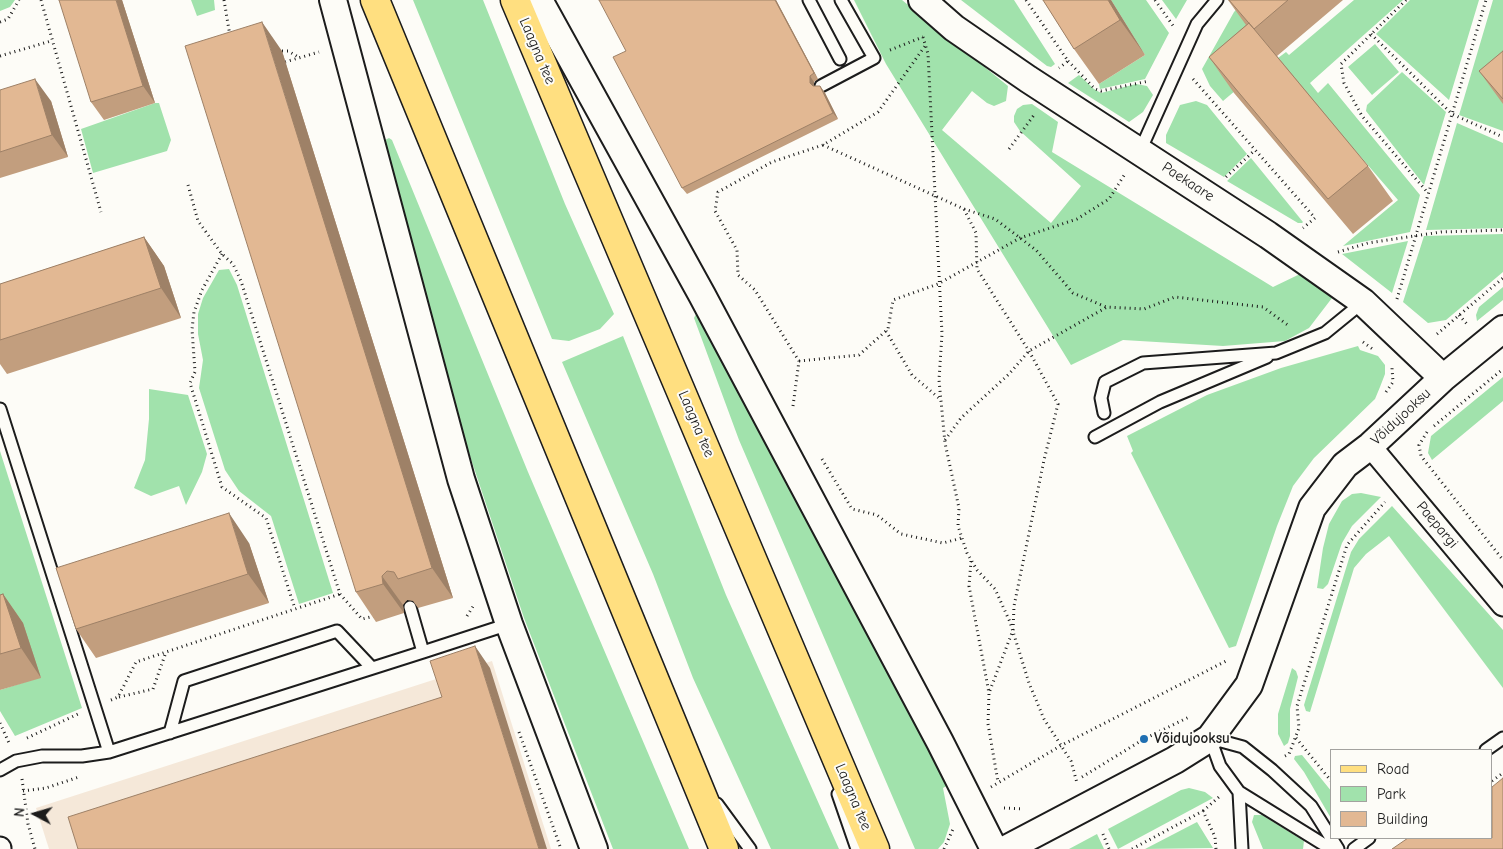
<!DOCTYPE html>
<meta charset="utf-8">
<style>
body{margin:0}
#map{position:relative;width:1503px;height:849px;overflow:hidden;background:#fdfcf7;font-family:"Comic Neue",sans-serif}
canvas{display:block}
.legend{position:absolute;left:1330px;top:749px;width:162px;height:90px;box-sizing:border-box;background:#fdfcf7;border:1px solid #a3a29f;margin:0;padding:6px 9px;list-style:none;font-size:15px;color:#1c1c1c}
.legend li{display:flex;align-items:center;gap:10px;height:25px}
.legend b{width:25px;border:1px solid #a3a29f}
.north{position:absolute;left:10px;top:789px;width:50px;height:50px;-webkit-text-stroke:4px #fdfcf7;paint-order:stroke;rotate:276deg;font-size:14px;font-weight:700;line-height:20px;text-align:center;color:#1c1c1c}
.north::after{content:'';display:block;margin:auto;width:18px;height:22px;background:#1c1c1c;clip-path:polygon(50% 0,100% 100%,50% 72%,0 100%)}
</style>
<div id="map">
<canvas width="1503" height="849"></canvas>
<ul class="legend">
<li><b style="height:6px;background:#ffdf80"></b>Road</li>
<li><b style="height:14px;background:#a1e2ac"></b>Park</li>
<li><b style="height:14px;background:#e2b893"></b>Building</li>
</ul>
<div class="north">N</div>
</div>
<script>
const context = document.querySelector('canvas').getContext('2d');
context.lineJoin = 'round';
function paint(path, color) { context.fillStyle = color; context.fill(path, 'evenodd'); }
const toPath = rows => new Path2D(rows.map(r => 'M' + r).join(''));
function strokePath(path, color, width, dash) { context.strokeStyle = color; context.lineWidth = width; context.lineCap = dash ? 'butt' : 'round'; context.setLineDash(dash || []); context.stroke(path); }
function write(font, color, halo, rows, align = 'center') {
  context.font = font + ' "Comic Neue",sans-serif'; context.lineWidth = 4; context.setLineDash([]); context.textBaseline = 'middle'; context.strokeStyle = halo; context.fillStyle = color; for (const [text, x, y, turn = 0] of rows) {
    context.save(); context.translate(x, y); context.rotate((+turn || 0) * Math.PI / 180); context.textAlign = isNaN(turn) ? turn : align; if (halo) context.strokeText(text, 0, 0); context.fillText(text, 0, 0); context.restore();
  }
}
paint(toPath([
 [492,661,551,849,49,849,36,808]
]), '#f5e8d9');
paint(toPath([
 [0,0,15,0,10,7,0,11],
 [191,0,214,0,215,10,197,16],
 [413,0,483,0,565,204,614,314,600,329,569,341,552,339],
 [854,0,902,0,1008,86,1006,101,994,106,987,103,972,91,942,130,1051,223,1081,186,1020,131,1014,122,1014,116,1017,109,1023,105,1032,104,1058,122,1052,152,1273,287,1300,274,1332,298,1309,328,1285,341,1223,346,1123,340,1071,365,886,64],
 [961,0,1014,0,1055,64,1051,67,1047,66],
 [1111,0,1146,0,1169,33,1145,79,1100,89,1099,84,1145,55],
 [1162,0,1187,0,1176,19],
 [1245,0,1274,58,1223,101,1210,86,1202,69,1234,12],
 [1354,0,1403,0,1310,83,1318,93,1328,83,1420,195,1410,232,1343,246,1398,200,1302,89,1278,58,1286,52,1289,55],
 [1410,0,1479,0,1449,100,1376,34],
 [1493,0,1503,0,1503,131,1459,115],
 [1375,44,1399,72,1372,95,1348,67],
 [1402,72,1446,112,1424,185,1366,111,1367,105],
 [1079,75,1094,89,1101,93,1136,84,1147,86,1153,95,1143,112,1129,122,1068,83],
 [1196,101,1207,105,1247,154,1224,177,1166,143,1166,135,1180,105],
 [155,103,159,103,171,140,167,151,93,173,81,129],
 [1457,123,1503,143,1503,228,1426,230],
 [389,138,392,140,528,472,689,849,613,849,524,618,451,399,385,140],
 [1251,158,1303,222,1302,223,1298,223,1227,181],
 [1503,234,1503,272,1446,320,1428,323,1403,302,1424,236],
 [1408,241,1392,293,1342,254],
 [229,269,237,285,333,593,299,604,271,516,239,491,225,470,199,388,203,360,198,334,198,314,203,298,219,270],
 [1503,287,1503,300,1477,321,1476,315,1479,307],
 [698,310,948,785,943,788,950,824,944,842,938,849,915,849,739,440,694,318],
 [623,336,726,595,839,849,771,849,693,678,653,574,562,362],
 [1358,346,1360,350,1378,356,1385,365,1385,374,1380,387,1375,399,1314,458,1293,486,1277,526,1236,646,1229,648,1131,453,1133,451,1127,436,1207,395,1281,368],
 [1503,377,1503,401,1432,460,1428,453,1431,436],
 [149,389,188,395,207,454,202,472,186,505,179,486,151,496,134,488,145,460,149,419],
 [0,451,82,708,15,736,0,711,0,690,41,677,0,631],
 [1361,493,1381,497,1352,526,1342,543,1328,584,1323,589,1317,588,1323,548,1329,524,1342,501,1352,494],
 [1392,506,1503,630,1503,688,1389,536,1366,554,1354,568,1310,712,1306,711,1304,705,1351,552,1359,539],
 [1292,668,1296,671,1298,677,1290,709,1290,736,1288,743,1284,746,1278,734,1278,714],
 [1302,755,1332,792,1332,820,1304,772,1294,759,1295,756],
 [1189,788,1205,792,1213,798,1118,849,1108,829,1181,790],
 [1254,815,1262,815,1304,841,1303,849,1263,849,1252,822],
 [1197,822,1213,848,1145,849],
 [1097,834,1104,849,1069,849]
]), '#a1e2ac');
const service = toPath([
 [809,0,840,59],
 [821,86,874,58,841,0],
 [1140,151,1197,24,1217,0],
 [0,409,109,752],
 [1104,413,1101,398,1105,382,1143,363,1276,353,1325,333,1363,302],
 [1095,437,1160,402,1267,357],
 [410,607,423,652,509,624],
 [170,733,184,681,337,631,372,668],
 [1210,738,1243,747,1272,770,1311,806,1338,849],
 [1210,738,1220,766,1239,792,1331,849],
 [1486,750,1503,738],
 [0,770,16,761,42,756,82,756,109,752,423,652],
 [1239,792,1242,849],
 [838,794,857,849],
 [717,804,750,849],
 [1354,849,1369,838]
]);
const minor = toPath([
 [1370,446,1503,605],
 [0,848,0,849]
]);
const tertiary = toPath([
 [333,0,461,479,509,624,594,849],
 [539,0,702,295,940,742,994,849],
 [922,0,954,28,1028,79,1268,235,1363,302,1443,378],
 [1006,849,1175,760,1210,738,1249,685,1312,508,1345,465,1370,446,1443,378,1503,329]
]);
const primary = toPath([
 [375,0,724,849],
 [515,0,875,849]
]);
strokePath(service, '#1c1c1c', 15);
strokePath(minor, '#1c1c1c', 25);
strokePath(tertiary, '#1c1c1c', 30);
strokePath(primary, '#1c1c1c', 31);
strokePath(toPath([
 [41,0,101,212],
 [224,0,230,36],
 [1026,0,1068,61,1059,68],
 [1155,0,1174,27],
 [1406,0,1341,64,1344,83,1362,116,1428,193],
 [0,22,8,19,19,0],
 [1371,34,1452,114,1503,137],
 [923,37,928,54,942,334,939,380,945,443,959,508,958,526,967,553,977,570,995,589,1010,622,1029,683,1044,719,1071,761,1077,783],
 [890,50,923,37],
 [277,51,288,51,300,58],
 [0,56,51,41],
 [1068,61,1095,89,1101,91,1149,81],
 [285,62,319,52],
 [1193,79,1315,218,1303,228],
 [823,145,964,209,976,233,977,269,1029,351,1058,404,1044,460,1014,606,1013,630,989,693],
 [1009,149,1034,115],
 [1226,177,1255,150],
 [188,185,198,221,222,254,233,264,241,281,340,594,362,619,375,616],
 [964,209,995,219,1036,250,1073,293,1106,307],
 [1338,252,1368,243,1441,232,1503,230],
 [222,254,202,290,194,312,192,329,195,372,190,383,222,487,266,518,295,609],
 [1397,299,1486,0],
 [1459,315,1467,324],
 [886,331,912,375,940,399],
 [1437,334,1503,278],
 [1363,342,1374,350],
 [799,361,859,355,888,329,893,300,938,284,1020,238,1077,219,1109,199,1125,174],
 [1386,392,1393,382,1392,368],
 [793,406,799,361,755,290,738,275,737,250,715,211,718,192,772,162,823,145,878,112,925,46],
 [1434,426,1503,369],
 [1427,432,1419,445,1421,456,1503,560],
 [945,440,961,418,1009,374,1029,351,1107,307,1144,309,1175,297,1263,307,1289,326],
 [822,459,852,509,877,515,901,534,943,543,962,538],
 [971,561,969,586,989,693,988,724,998,782],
 [467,616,474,605],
 [119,697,153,689,166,652],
 [111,700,118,697,136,662,340,594],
 [0,723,9,743],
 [519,732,561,849],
 [27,738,78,714],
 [1296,738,1332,782],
 [1285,756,1289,754,1299,728,1297,706,1347,545,1385,502],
 [1082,777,1144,739,1189,717],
 [22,779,28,824,35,849],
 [1492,781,1503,773],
 [991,787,1062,745,1228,660],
 [23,791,46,788,79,777],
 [1004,808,1023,809],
 [1203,811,1220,796],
 [1103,834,1109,849],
 [944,849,953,829],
 [1132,849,1203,811,1215,837,1216,849]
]), '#1c1c1c', 3, [1, 4]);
strokePath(service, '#fdfcf7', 11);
strokePath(minor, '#fdfcf7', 21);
strokePath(tertiary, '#fdfcf7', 26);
strokePath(primary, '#ffdf80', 28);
paint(toPath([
 [122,0,155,103,104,120,91,102],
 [776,0,818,79,814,82,814,86,820,86,825,93,838,119,687,194,682,188,626,51],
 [1043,0,1111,0,1145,55,1099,84,1074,49],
 [1228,0,1343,0,1277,56,1368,166,1393,201,1353,234,1234,93,1209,57,1246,25],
 [282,51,453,598,418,608,413,601,407,600,403,605,404,613,376,622,356,592],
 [1503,51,1503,104,1479,71],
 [0,90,51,101,68,157,0,178],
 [144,237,164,266,181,318,7,374,0,364,0,284],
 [249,543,269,603,96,658,76,629],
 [3,594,23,623,41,678,0,690,0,595]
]), '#c29e7e');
paint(toPath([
 [116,0,122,0,155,103,143,86],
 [775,0,776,0,818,79,814,73],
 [1108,0,1111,0,1145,55,1120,20],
 [262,22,282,51,453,598,432,568],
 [810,76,814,82,814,89,810,83],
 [35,79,51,101,68,157,52,135],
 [820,86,825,93,838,119,833,113],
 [144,237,164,266,181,318,161,288],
 [229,513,249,543,269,603,248,574],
 [382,576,403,605,404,613,383,584],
 [3,594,23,623,41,678,21,648],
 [475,646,490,668,547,849,539,849]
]), '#9e8167');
const building = toPath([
 [59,0,116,0,143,86,91,102,59,0],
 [599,0,775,0,814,73,810,76,810,83,813,86,820,86,833,113,682,188,613,57,626,51,599,0],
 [1043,0,1108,0,1120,20,1074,49,1043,0],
 [1229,0,1288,0,1254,29,1229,0],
 [262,22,432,568,398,579,394,572,387,571,382,576,383,584,356,592,185,46,262,22],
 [1249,23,1368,166,1328,199,1209,57,1249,23],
 [1503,51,1503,99,1479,71,1503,51],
 [35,79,52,135,0,152,0,90,35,79],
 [144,237,161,288,0,340,0,284,144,237],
 [229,513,248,574,76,629,56,568,229,513],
 [3,594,21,648,0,654,0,595,3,594],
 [475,646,539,849,78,849,68,817,442,697,430,661,475,646],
 [1503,778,1503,849,1392,849,1408,838,1492,838,1492,787,1503,778]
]);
paint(building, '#e2b893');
strokePath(building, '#9e8167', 1);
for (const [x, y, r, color] of [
 [1144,739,5,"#1f6fb2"]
]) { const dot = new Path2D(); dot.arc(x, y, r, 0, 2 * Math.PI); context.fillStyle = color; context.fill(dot); strokePath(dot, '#fdfcf7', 2); }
write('15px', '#1c1c1c', '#fdfcf7', [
 ["Laagna tee",537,51,67],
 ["Paekaare",1188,182,33],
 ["Võidujooksu",1401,417,-43],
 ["Laagna tee",696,424,67],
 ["Paepargi",1437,525,50],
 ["Laagna tee",853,797,67]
]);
write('bold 15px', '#1c1c1c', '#fdfcf7', [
 ["Võidujooksu",1154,739]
], 'left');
</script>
